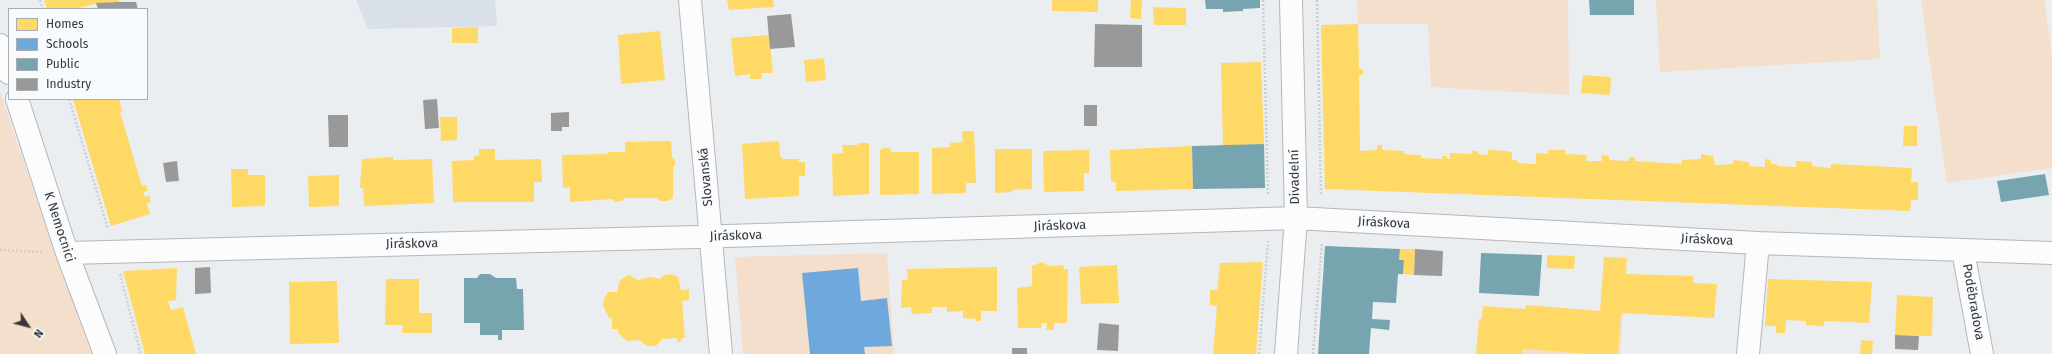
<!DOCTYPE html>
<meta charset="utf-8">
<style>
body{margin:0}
#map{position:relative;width:2052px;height:354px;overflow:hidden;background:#ebeef1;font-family:"Fira Sans",sans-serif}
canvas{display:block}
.legend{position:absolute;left:8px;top:8px;width:140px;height:92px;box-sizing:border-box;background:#f8fbfe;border:1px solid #aaadaf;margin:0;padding:5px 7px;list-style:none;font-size:12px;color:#353739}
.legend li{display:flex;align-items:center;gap:8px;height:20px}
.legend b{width:20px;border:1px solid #aaadaf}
.north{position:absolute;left:8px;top:306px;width:40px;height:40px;-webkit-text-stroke:3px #f8fbfe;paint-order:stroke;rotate:126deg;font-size:11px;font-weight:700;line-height:16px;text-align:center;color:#353739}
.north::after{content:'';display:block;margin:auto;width:14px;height:18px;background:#353739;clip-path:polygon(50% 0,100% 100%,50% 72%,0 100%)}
</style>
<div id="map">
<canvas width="2052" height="354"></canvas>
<ul class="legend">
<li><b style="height:11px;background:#ffd966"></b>Homes</li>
<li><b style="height:11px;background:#6fa8dc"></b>Schools</li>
<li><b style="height:11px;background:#76a5af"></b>Public</li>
<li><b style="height:11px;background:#999"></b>Industry</li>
</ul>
<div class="north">N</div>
</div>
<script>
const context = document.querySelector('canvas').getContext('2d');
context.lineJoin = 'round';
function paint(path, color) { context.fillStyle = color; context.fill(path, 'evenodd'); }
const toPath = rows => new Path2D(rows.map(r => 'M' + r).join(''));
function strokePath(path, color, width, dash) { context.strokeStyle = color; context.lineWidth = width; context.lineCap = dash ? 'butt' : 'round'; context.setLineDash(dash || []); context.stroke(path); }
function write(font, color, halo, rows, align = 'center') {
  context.font = font + ' "Fira Sans",sans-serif'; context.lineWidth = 4; context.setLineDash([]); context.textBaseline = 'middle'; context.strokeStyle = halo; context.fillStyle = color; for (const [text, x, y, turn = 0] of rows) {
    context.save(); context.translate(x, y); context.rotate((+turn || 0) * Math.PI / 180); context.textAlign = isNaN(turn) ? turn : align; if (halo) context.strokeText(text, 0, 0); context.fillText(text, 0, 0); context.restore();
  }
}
paint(toPath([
 [356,0,495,0,497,26,368,29]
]), '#d9e0e8');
paint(toPath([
 [1357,0,1568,0,1569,95,1431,87,1428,24,1358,24],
 [1656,0,1877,0,1880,59,1660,72],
 [1921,0,2044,0,2052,56,2052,168,1947,183],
 [0,92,61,272,92,354,0,354],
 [887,253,894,354,743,354,735,257],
 [1621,313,1623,313,1620,354,1618,354],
 [1523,349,1588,354,1522,354]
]), '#f4decc');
paint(toPath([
 [44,0,119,0,119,2,95,4,74,9,47,9],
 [728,0,773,0,774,7,729,10,727,1],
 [1052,0,1098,0,1098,12,1052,11],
 [1131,0,1142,0,1141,19,1130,18],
 [1153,7,1186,8,1186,25,1154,25],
 [1358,24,1359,69,1363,69,1363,75,1359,75,1360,151,1377,150,1377,145,1382,145,1382,150,1404,151,1404,154,1421,155,1421,158,1442,159,1442,156,1447,156,1447,159,1450,159,1450,153,1472,154,1472,151,1478,151,1478,154,1488,155,1488,150,1506,151,1512,152,1512,160,1517,160,1517,163,1536,164,1536,153,1548,154,1548,150,1565,150,1565,154,1587,155,1586,161,1602,161,1602,155,1609,156,1609,160,1629,161,1630,157,1635,157,1635,161,1682,164,1682,160,1701,159,1701,154,1713,156,1715,165,1733,164,1734,160,1749,162,1749,166,1765,167,1765,159,1771,160,1771,164,1777,164,1777,166,1796,167,1796,161,1812,162,1812,166,1831,168,1831,164,1912,168,1911,182,1918,182,1918,200,1911,200,1910,211,1325,189,1321,25],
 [478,27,478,43,452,43,452,28],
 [660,31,665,80,621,84,618,35],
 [769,35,773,73,761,73,762,79,750,79,750,74,735,76,731,38],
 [824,58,826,80,806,82,804,60],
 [1261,62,1264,144,1223,146,1221,63],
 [1583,75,1611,77,1610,95,1581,93],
 [73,99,119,99,122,111,120,112,142,186,146,185,148,191,143,192,145,197,149,195,151,202,147,203,150,214,111,226],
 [440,117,457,117,457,140,441,141],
 [1904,126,1917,126,1917,146,1903,146],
 [962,131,974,131,976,183,966,183,966,193,932,194,932,148,950,147,950,143,963,142],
 [671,141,672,157,675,160,675,166,673,166,673,198,668,201,660,201,657,198,625,198,622,201,615,202,612,199,570,202,570,187,563,188,562,155,608,154,607,152,625,152,625,142],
 [779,141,780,156,783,159,799,159,798,162,805,162,805,176,799,176,799,196,745,199,742,144],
 [858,143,869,143,869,194,833,196,832,154,843,153,842,145,858,145],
 [1192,146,1193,189,1116,191,1116,182,1111,182,1110,150],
 [883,148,890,148,892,152,919,152,919,194,880,195,880,150],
 [479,149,495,149,495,160,541,159,542,182,534,182,534,202,453,202,452,161,474,160,474,156,479,156],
 [995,149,1032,149,1032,189,1012,190,1012,192,995,193],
 [1089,150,1089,173,1084,173,1084,191,1044,192,1043,151],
 [393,157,393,160,432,159,434,203,364,206,363,188,360,188,362,159],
 [231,169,248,169,248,175,265,175,265,206,232,207],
 [339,175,339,206,309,207,308,176],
 [1400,249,1415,249,1414,275,1403,274,1404,260,1399,260],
 [1547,255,1575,256,1574,269,1547,268],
 [1604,257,1627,258,1626,274,1693,276,1693,283,1717,284,1714,318,1621,313,1618,354,1588,354,1523,349,1522,354,1476,354,1479,319,1482,319,1483,306,1525,309,1526,305,1600,311],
 [1042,262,1049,266,1063,265,1064,269,1068,269,1067,323,1054,323,1054,330,1046,330,1047,323,1041,323,1041,328,1018,328,1017,288,1032,286,1032,266],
 [1263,262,1256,354,1213,354,1217,306,1210,305,1210,290,1217,290,1220,263],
 [1117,265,1119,303,1081,304,1079,267],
 [997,267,997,311,981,311,981,321,976,321,976,319,963,318,963,311,947,312,947,307,932,307,932,313,912,314,911,307,901,308,902,280,908,280,907,269],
 [177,268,176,300,168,301,171,310,183,307,196,354,145,354,123,271],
 [671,274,678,277,681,290,689,289,689,300,682,301,685,338,681,338,682,341,677,342,677,338,662,339,656,346,647,346,639,340,627,341,618,333,618,329,612,329,612,318,609,318,603,305,604,299,608,292,617,292,620,280,629,275,638,280,650,277,660,279,664,275],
 [386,279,419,279,419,313,432,313,432,333,402,333,403,325,385,325],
 [1768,279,1872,282,1869,323,1824,321,1824,326,1806,325,1806,321,1786,320,1785,333,1776,333,1776,326,1765,326],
 [337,281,339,343,290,344,289,282],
 [1897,295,1933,297,1932,336,1895,335],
 [1861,340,1873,341,1872,354,1860,354]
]), '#ffd966');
paint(toPath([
 [858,268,861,301,887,298,892,346,864,347,865,354,810,354,802,273]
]), '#6fa8dc');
paint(toPath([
 [1205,0,1260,0,1260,8,1243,9,1243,11,1223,12,1223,9,1206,9],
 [1589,0,1634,0,1634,15,1590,15],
 [1264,144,1265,188,1193,189,1192,146],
 [2045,174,2049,195,2001,202,1997,181],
 [1325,246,1400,249,1399,260,1404,260,1403,274,1398,274,1396,303,1373,302,1372,319,1390,320,1389,330,1371,328,1369,354,1318,354],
 [1481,253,1542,255,1539,296,1479,293],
 [480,274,490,274,496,278,516,278,517,289,523,289,524,330,502,330,502,340,498,340,498,335,480,335,480,323,464,323,464,278,477,278]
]), '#76a5af');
paint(toPath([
 [119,2,136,2,138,9,98,9,96,3],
 [791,14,795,47,770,49,767,16],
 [1095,24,1142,25,1142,67,1094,67],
 [437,99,439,128,425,129,423,100],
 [1084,105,1097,105,1097,126,1084,126],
 [569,112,569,127,562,127,562,131,551,131,551,113],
 [328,115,348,115,348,147,329,147],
 [177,161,179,181,166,182,163,163],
 [1415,249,1443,251,1442,276,1414,275],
 [210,267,211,293,195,294,195,268],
 [1099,323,1119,325,1118,351,1097,350],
 [1895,335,1919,336,1918,350,1895,349],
 [1012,348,1027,348,1027,354,1012,354]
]), '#999');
const minor = toPath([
 [690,0,721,354],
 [0,45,9,73],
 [17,99,67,253,105,354],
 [1963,251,1982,354],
 [67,253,696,237,1296,218,1758,243,2052,253],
 [1286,354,1296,218,1291,0],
 [1748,354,1758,243]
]);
strokePath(minor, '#b4b6b8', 24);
strokePath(toPath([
 [40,0,43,9],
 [1263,0,1268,196],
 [1317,0,1321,196],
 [69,99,108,229],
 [0,250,43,252],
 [120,274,141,354],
 [1259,354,1268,241],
 [1313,354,1322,243]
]), '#cecfcf', 2.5, [2, 2]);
strokePath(minor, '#fcfcfd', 22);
write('13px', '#353739', '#f8fbfe', [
 ["Slovanská",706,177,-95],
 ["Divadelní",1295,177,-91],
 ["Jiráskova",1384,223,3],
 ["Jiráskova",1060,226,-2],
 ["K Nemocnici",59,227,72],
 ["Jiráskova",736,236,-2],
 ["Jiráskova",1707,240,3],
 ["Jiráskova",412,244,-1],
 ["Poděbradova",1973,302,80]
]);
</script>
